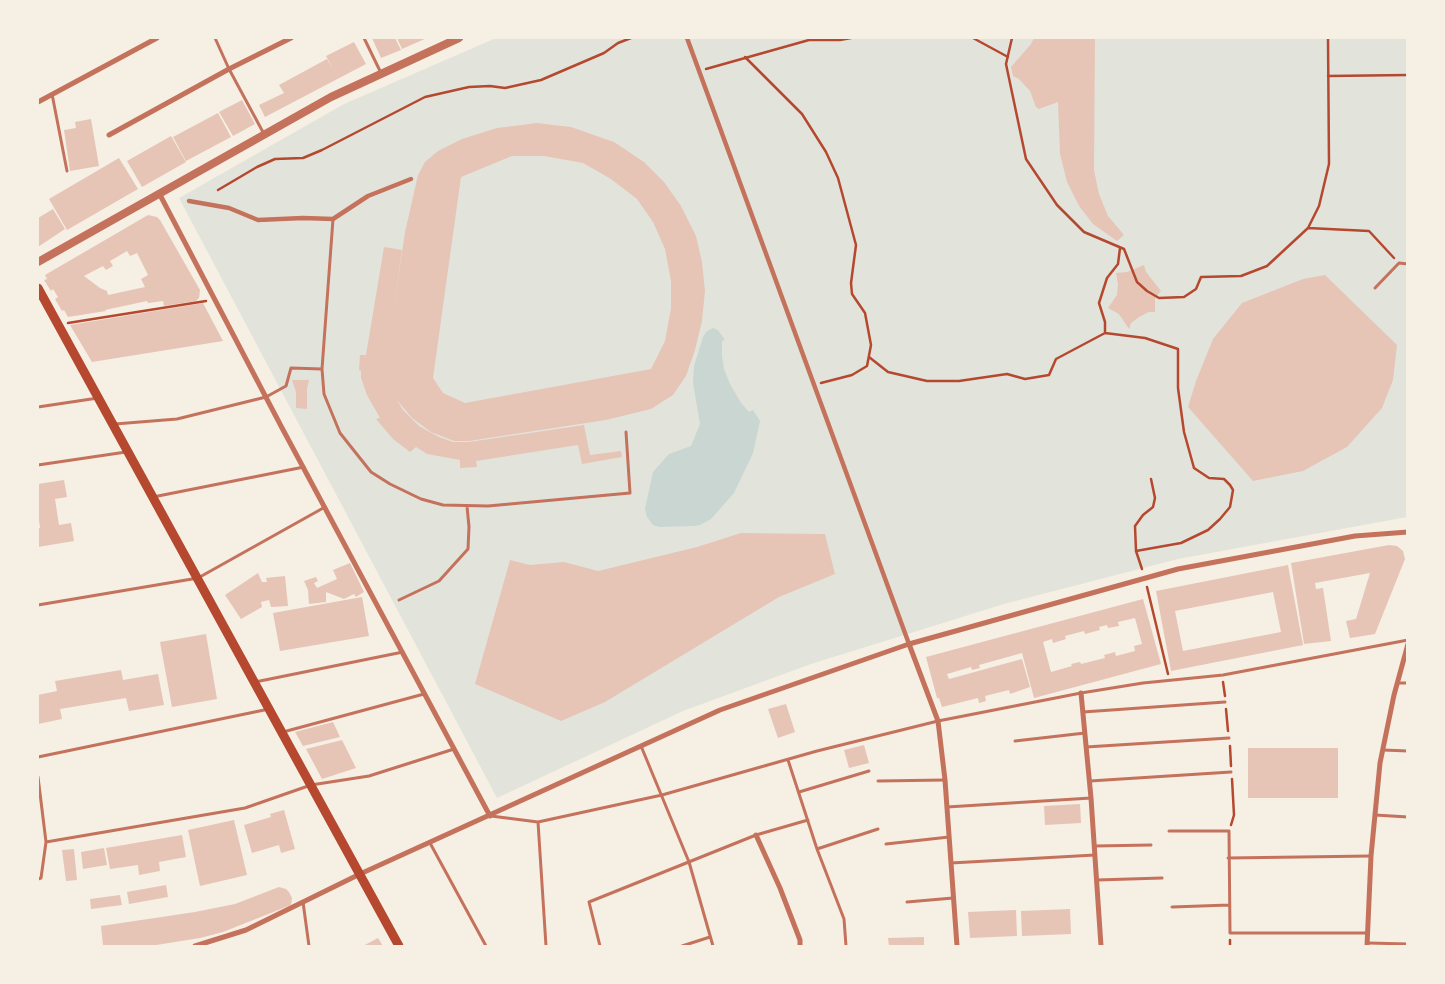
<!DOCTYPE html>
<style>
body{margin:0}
#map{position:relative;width:1445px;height:984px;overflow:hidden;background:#f6efe4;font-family:Quicksand,sans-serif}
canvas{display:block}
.frame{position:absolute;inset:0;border:39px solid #f6efe4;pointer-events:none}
</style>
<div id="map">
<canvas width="1445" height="984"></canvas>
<div class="frame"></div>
</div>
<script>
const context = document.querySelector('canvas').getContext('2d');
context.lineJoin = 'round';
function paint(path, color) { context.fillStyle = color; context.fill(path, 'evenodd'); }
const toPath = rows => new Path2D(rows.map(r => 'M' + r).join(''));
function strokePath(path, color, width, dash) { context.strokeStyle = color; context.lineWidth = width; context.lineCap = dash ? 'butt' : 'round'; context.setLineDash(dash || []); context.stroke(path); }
paint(toPath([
 [496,38,1407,38,1407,517,1178,559,1004,604,811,664,683,711,497,798,179,198,344,104]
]), '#e2e4dc');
paint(toPath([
 [713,328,718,330,725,340,722,341,722,356,724,369,730,384,741,403,749,412,753,410,760,421,753,453,734,493,711,519,700,525,694,526,660,527,653,525,647,517,645,509,653,472,669,454,691,446,700,424,693,383,694,366,703,337,707,331]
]), '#c9d6d2');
paint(toPath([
 [372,38,395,38,401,50,381,58],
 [397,38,427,38,402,49],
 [1034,38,1095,38,1094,170,1099,194,1108,216,1124,235,1117,241,1093,224,1079,206,1067,182,1060,154,1058,102,1039,109,1036,107,1030,91,1019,79,1013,76,1011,67,1031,44],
 [354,42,366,64,265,117,259,105,284,93,279,85,327,59,333,69,326,56],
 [242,100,255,124,233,136,219,112],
 [218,113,231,137,186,161,173,137],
 [91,119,99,166,70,171,64,130,76,128,75,122],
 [537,123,571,127,614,142,644,162,664,182,681,206,696,236,702,262,705,291,702,321,695,350,686,376,673,395,651,409,606,420,469,441,454,441,431,432,412,418,397,400,403,410,419,426,439,437,453,442,469,442,584,425,590,455,621,451,622,457,582,464,578,445,476,461,477,467,460,468,460,460,427,454,416,447,410,452,393,439,376,419,380,418,367,395,361,378,361,371,359,370,360,355,366,355,384,247,402,250,393,314,405,232,418,175,425,162,438,151,462,139,497,128],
 [512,156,544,156,583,163,611,179,637,199,653,222,665,249,671,281,671,308,665,341,651,369,465,403,443,393,433,378,461,177],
 [171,136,186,162,142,187,127,161],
 [119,158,138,189,67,230,49,199],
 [53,209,65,229,38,247,38,218],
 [148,215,157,217,160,220,200,290,199,298,196,301,164,306,163,301,148,303,147,301,105,310,106,311,68,317,64,310,62,311,55,299,58,297,53,289,51,291,44,280,47,279,45,275],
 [127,251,130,256,137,253,148,275,141,279,145,287,108,295,107,291,100,288,84,276,103,266,106,270,113,266,110,261],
 [1144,265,1146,272,1161,291,1155,298,1155,312,1149,312,1139,317,1131,323,1129,329,1119,314,1108,308,1117,295,1118,284,1116,273,1127,272],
 [1325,275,1397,345,1393,380,1382,408,1347,447,1303,471,1253,481,1188,407,1196,381,1213,339,1242,303,1303,279],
 [203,303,223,341,92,362,70,325],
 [292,380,309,380,307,389,307,409,296,408,296,392],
 [64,480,67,497,55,499,59,525,71,523,74,541,38,547,38,528,40,528,38,512,38,484],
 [741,533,825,534,835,574,779,597,605,702,561,721,475,684,510,560,530,565,564,562,598,571,697,547],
 [1389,545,1397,546,1403,551,1405,559,1375,634,1350,638,1346,621,1356,619,1370,573,1315,583,1316,589,1323,588,1331,641,1304,644,1291,563],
 [350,563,364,592,356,597,354,594,344,599,326,592,326,602,309,604,308,590,304,581,316,577,318,581,314,583,317,588,337,579,333,570],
 [1288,565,1303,645,1171,671,1156,591],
 [1273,592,1281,632,1183,651,1175,611],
 [258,573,262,582,267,582,266,578,285,576,288,606,271,607,269,600,261,602,262,607,241,619,225,595],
 [362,597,369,636,280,651,273,613],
 [1143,599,1161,664,1034,698,1022,653,979,665,980,668,972,670,971,667,947,674,949,679,1022,659,1030,687,1010,694,1009,690,985,696,986,701,979,703,978,698,942,707,939,698,937,698,926,657],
 [1135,618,1142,644,1134,646,1135,651,1116,656,1115,652,1104,655,1105,658,1081,664,1080,662,1071,664,1072,666,1051,672,1043,642,1052,639,1053,643,1066,639,1065,636,1084,631,1085,634,1100,630,1099,627,1107,625,1108,628,1119,626,1118,622],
 [206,634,217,699,172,707,160,642],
 [121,670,123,680,158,674,164,705,129,711,126,698,60,709,62,719,38,724,38,695,57,691,55,681],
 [786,704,795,732,778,738,768,709],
 [333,722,340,737,303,746,295,732],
 [342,740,356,768,322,779,306,749],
 [864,745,869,763,849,768,844,750],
 [1248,748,1338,748,1338,798,1248,798],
 [1080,804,1081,823,1045,825,1044,806],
 [284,810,295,849,281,853,279,845,252,853,244,825,271,817,270,814],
 [234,820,247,875,200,886,188,830],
 [182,835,186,857,159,862,160,871,139,875,138,865,110,869,106,848],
 [104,848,107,865,83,869,81,852],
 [74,849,77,880,66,881,62,850],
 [166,885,168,897,129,904,127,892],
 [279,887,286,889,289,892,292,898,291,905,223,932,200,938,150,946,103,946,101,926,195,912,235,904],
 [120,895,122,905,91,909,90,899],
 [1070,909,1071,934,1022,936,1021,911],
 [1016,910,1017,936,970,938,968,912],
 [924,937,924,946,889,946,888,938],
 [378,938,383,946,363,946]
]), '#e6c5b7');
strokePath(toPath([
 [973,38,1008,57],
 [1012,38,1006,64,1026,159,1057,205,1084,232,1124,249,1137,282,1147,291,1159,298,1184,297,1196,289,1201,277,1241,276,1267,266,1308,228,1319,206,1329,164,1328,38],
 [745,57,802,114,826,152,838,178,856,245,851,283,852,294,865,313,871,345,867,366,852,375,821,383],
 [706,69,809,40,840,40,851,38],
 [1328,76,1408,75],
 [218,190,257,167,275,159,303,158,322,150,425,97,469,87,490,86,505,88,541,80,604,53,618,43,631,38],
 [1308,228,1369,231,1394,258],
 [68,323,206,301],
 [1105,333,1145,338,1178,349,1178,388,1184,432,1194,468,1209,478,1224,479,1230,485,1233,490,1230,507,1220,519,1208,530,1181,543,1136,551],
 [869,357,888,372,927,381,959,381,1007,374,1025,379,1049,375,1056,359,1105,333,1105,322,1099,303,1107,278,1118,264,1120,248],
 [1142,569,1136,551,1135,526,1143,515,1153,507,1155,498,1151,479],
 [1147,587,1168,674],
 [1223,682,1225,696],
 [1226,709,1228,731],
 [1230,746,1231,766],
 [1231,825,1234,815,1232,779],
 [1230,940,1230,946]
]), '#b5482f', 2.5);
strokePath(toPath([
 [215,38,229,69,264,134],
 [364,38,381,73],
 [52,94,67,171],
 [333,219,322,369,324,394,340,433,371,472,390,484,421,499,443,505,488,506,630,493,626,432],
 [1375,288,1399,263,1408,264],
 [38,407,98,398],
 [115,424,177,419,266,397,286,386,291,368,322,369],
 [38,465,126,452],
 [153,497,304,467],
 [399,600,439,581,468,549,469,527,467,506],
 [38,605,198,578,325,507],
 [255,682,403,652],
 [1397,683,1408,683],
 [1083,712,1225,702],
 [283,732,424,694],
 [1015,741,1085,733],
 [641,746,689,862,713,946],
 [1086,747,1229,738],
 [1383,750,1408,751],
 [38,757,269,709],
 [788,760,817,849,844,919,846,946],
 [38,777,46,842],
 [878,781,945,780],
 [1090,781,1231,772],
 [799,792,869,771],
 [947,807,1091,798],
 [1375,815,1408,817],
 [491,816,538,822,662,795,817,751,938,721,1081,693,1143,683,1223,675,1408,640],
 [538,822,546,946],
 [1169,831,1229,831,1230,933,1367,933],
 [430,843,486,946],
 [886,844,949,837],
 [1095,846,1151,845],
 [817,849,878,829],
 [1228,858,1371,856],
 [951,863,1095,855],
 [38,879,41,878,46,842,245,808,311,785,369,776,454,749],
 [1097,880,1162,878],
 [303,902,309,946],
 [907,902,953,898],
 [1172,907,1229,905],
 [1368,943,1408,944],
 [600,946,589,902,756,835,808,820],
 [682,946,710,937]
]), '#c5725c', 3);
strokePath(toPath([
 [687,38,909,644],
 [189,201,229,208,258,220,303,218,333,219,368,196,411,179]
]), '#c5725c', 4.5);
strokePath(toPath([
 [38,102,157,38],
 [109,135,229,69,291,38],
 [159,193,281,426,490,816],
 [909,644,938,721,945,780,957,946],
 [1081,693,1091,798,1101,946],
 [756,835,780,888,800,940,800,946],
 [195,946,246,930,360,874,720,710,909,644,1178,569,1355,536,1408,532],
 [1367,946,1371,856,1380,763,1394,695,1408,644]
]), '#c5725c', 5);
strokePath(toPath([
 [38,262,331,97,459,38]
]), '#c5725c', 8);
strokePath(toPath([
 [38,288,399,946]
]), '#b5482f', 9);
</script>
